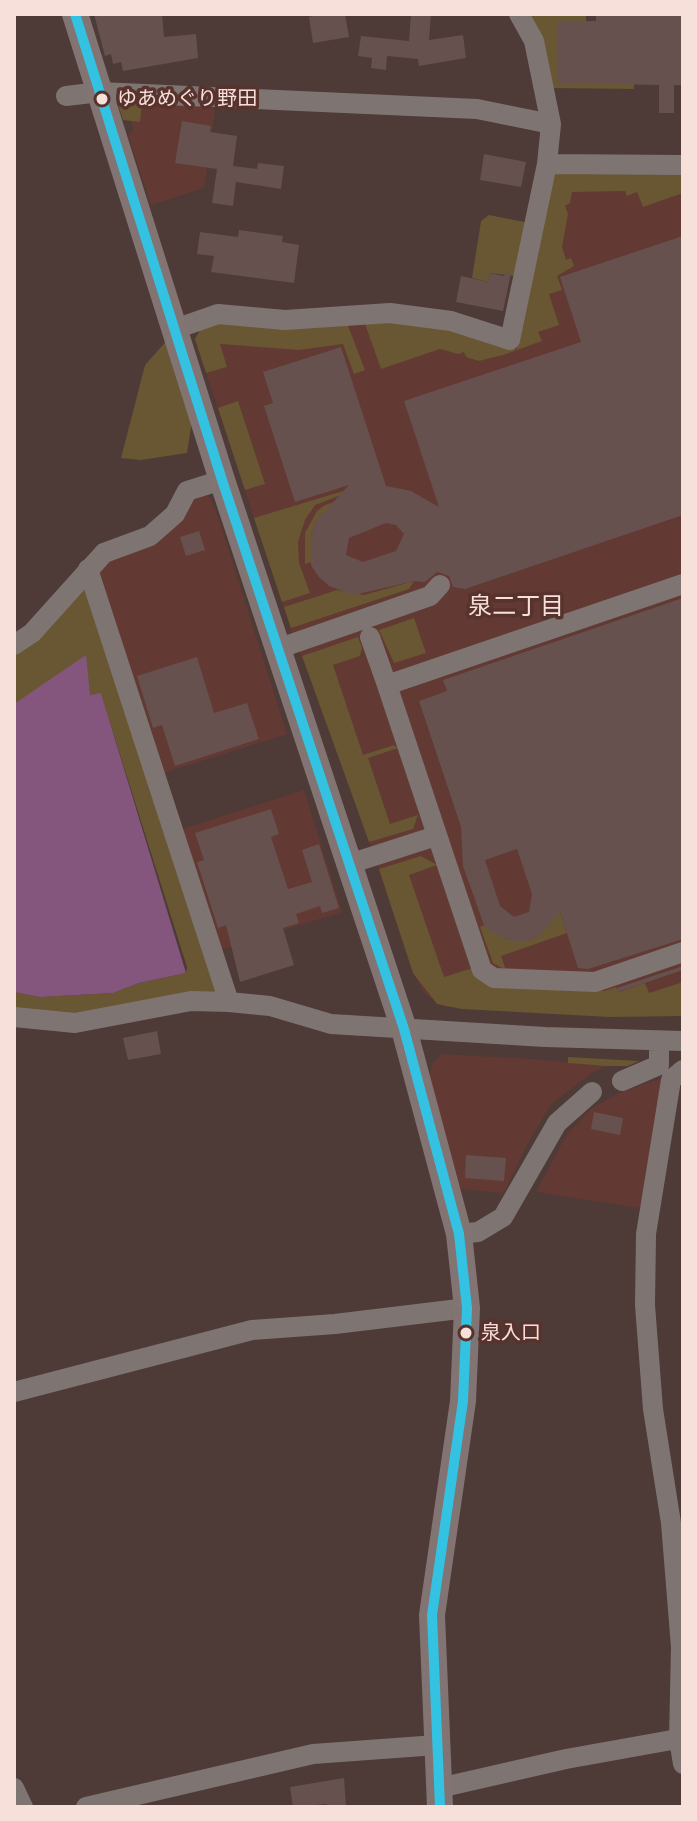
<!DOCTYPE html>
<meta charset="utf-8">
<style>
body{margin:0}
#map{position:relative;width:697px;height:1821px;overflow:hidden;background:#4e3a37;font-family:Rubik,sans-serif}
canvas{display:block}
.frame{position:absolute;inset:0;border:16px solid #f7dfda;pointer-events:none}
</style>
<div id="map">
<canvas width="697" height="1821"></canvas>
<div class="frame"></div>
</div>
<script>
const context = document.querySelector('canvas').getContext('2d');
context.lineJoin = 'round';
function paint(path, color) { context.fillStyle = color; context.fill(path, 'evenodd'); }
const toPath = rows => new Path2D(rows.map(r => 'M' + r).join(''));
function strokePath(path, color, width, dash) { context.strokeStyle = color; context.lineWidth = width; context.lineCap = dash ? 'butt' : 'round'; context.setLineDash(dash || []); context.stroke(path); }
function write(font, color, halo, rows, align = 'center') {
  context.font = font + ' Rubik,"Noto Sans JP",sans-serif'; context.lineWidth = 7; context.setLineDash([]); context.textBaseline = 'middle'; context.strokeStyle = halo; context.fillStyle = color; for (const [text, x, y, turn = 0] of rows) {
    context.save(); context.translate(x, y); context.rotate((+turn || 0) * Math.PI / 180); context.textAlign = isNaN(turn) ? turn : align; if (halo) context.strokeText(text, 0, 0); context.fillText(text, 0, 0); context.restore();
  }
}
paint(toPath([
 [142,103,210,106,215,111,204,188,151,205,128,135,133,130,131,121,140,122],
 [683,171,683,1016,609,1017,445,1007,425,994,413,973,340,754,290,627,195,339,390,319,454,329,516,350,553,176],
 [204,494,211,499,221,526,287,734,161,774,96,573,110,558],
 [304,790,342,912,217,951,179,830],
 [441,1054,534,1059,606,1066,590,1074,551,1105,527,1145,504,1193,459,1189,429,1079,432,1064],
 [668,1076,646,1209,536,1192,567,1134,592,1108,619,1093]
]), '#633933');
paint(toPath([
 [525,14,586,14,586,21,558,21,558,83,634,63,634,89,549,88],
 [117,102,142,103,140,122,123,120],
 [560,170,683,171,683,193,643,207,637,192,627,196,625,191,572,192,570,203,565,206,568,214,562,247,566,260,571,258,574,266,557,276,562,290,549,294,559,325,538,332,542,341,503,355,479,361,466,357,464,352,458,354,440,349,381,369,364,321,390,319,454,329,516,350,553,176],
 [489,215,529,223,515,276,490,273,488,282,472,278,481,221],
 [219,321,347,323,365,370,354,374,343,344,299,350,220,344,227,367,206,373,195,339,201,328],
 [169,338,193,415,187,453,141,460,121,458,145,365],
 [238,401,265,484,245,490,218,408],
 [383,479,315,505,305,520,298,542,299,563,310,593,282,602,254,518],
 [377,488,316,521,311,535,311,562,305,564,305,533,317,511,325,505],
 [414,581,409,589,291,628,284,607,337,590,364,595],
 [80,589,89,592,217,989,213,995,73,1019,14,1012,14,992,40,997,113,993,139,983,186,973,187,967,101,694,23,700,14,704,14,652],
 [414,618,426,653,394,663,379,630],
 [358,637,362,648,360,656,333,665,363,755,394,745,398,748,368,758,390,824,418,815,413,829,369,842,302,656],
 [421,856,437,865,409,875,444,977,473,968,492,986,604,991,616,987,619,992,645,983,649,993,683,982,683,1016,609,1017,462,1009,437,1004,413,973,379,869],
 [556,899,567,933,501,956,506,970,493,963,480,927,484,925,506,939,528,941,541,934],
 [568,1057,639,1061,628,1066,606,1066,568,1063]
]), '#685732');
paint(toPath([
 [86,655,90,695,101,693,186,973,139,983,113,993,40,997,14,992,14,704]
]), '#84567d');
paint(toPath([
 [94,14,162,14,164,37,196,34,198,58,123,71,121,62,113,64,111,54,105,56],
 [318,14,345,14,349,37,313,43,309,17],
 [411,14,431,14,429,40,463,35,466,58,419,66,418,59,387,56,386,70,371,68,372,58,358,56,361,36,409,41],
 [596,14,683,14,683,85,674,85,674,113,659,113,659,85,557,83,558,21,596,21],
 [182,121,211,126,210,132,237,136,233,166,257,169,258,163,284,166,281,189,236,182,233,206,212,203,217,169,175,163],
 [484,154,526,162,521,187,480,180],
 [239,230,283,236,282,242,299,245,294,283,211,272,214,256,197,254,200,232,238,237],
 [683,236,683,515,465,589,453,587,449,576,437,572,425,582,414,581,354,595,329,586,319,577,311,565,311,535,316,521,349,485,295,502,264,406,273,403,263,372,341,347,386,486,411,491,439,507,404,401,581,342,560,277],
 [386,523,396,525,404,534,396,551,363,562,346,555,349,538],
 [508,272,511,273,503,311,456,302,461,276,488,282,490,273,503,276],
 [199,531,205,550,186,556,180,537],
 [683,598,683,939,588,969,578,968,560,911,541,934,528,941,512,941,493,933,484,925,463,866,461,827,419,701,447,691,443,680],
 [517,849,532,894,529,912,514,917,500,906,485,860],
 [197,657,214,713,247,703,259,739,175,766,162,725,153,728,137,676],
 [271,809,279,834,271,837,288,889,312,882,302,850,319,844,339,908,322,913,320,906,296,914,299,923,283,928,294,965,240,982,226,925,218,928,197,862,204,860,195,833],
 [683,966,683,970,618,992,617,988],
 [157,1031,161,1054,128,1060,123,1038],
 [594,1112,623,1118,620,1135,591,1129],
 [466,1155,506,1158,504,1181,465,1178],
 [344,1778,346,1807,327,1807,327,1804,293,1807,290,1787]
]), '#66514e');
strokePath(toPath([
 [66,96,100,92,477,109,551,124],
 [547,164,683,165],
 [175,329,218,314,285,320,390,313,451,321,510,340,547,164,551,124,534,41,519,14],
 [88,569,229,1002],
 [683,584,387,685,482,970,494,978,595,982,683,952],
 [370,637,387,685],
 [14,645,32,633,104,553,150,536,175,514,187,491,222,480],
 [277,649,430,596,440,585],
 [349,864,436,836],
 [14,1017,75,1023,191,1001,229,1002,270,1006,331,1024,545,1037,683,1041],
 [683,1070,671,1080,646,1234,645,1305,653,1409,671,1523,681,1647,679,1739,683,1764],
 [622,1081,659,1065,659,1042],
 [459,1234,478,1232,503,1217,557,1123,592,1092],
 [14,1392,252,1330,335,1324,467,1308],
 [14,1788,23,1807],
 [439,1788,566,1759,683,1738],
 [86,1807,313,1754,437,1745]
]), '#7e7572', 20);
strokePath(toPath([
 [75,14,222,480,404,1029,459,1234,467,1308,463,1401,432,1615,440,1807]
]), '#817472', 26);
strokePath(toPath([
 [75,14,222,480,404,1029,459,1234,467,1308,463,1401,432,1615,440,1807]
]), '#33c2e2', 10);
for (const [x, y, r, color] of [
 [102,99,7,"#f7dfda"],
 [466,1333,7,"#f7dfda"]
]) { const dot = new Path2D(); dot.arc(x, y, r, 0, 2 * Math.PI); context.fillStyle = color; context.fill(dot); strokePath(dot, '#58332d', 3); }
write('20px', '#f7dfda', '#58332d', [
 ["ゆあめぐり野田",117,99],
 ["泉入口",481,1333]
], 'left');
write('24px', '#f7dfda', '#58332d', [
 ["泉二丁目",516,607]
]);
</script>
